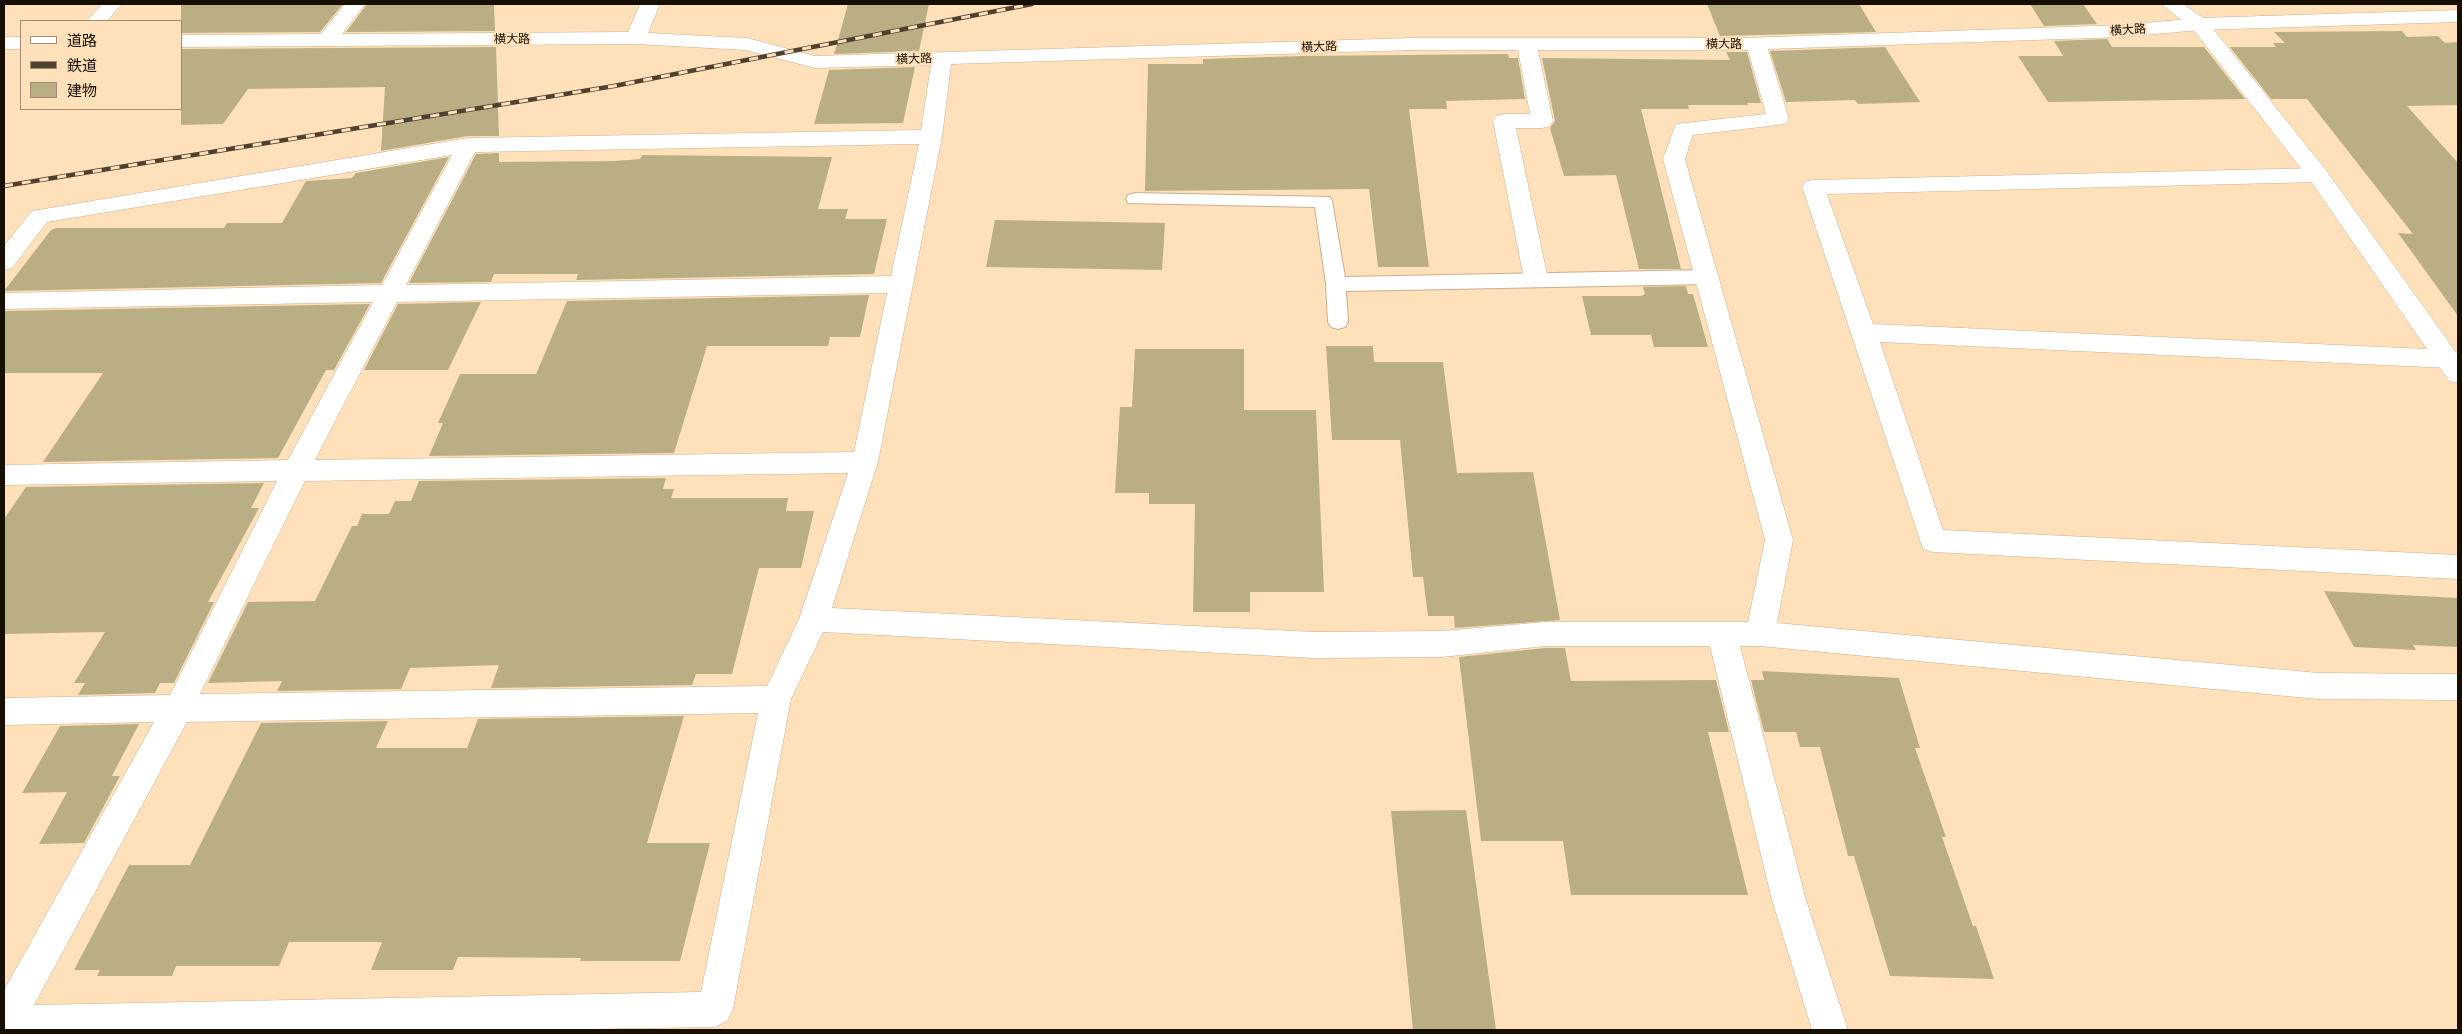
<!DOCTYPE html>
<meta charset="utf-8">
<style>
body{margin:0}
#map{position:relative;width:2462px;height:1034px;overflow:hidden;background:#fee1ba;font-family:"Golos Text","Noto Sans JP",sans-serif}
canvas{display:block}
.frame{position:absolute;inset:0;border:5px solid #180f03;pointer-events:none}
.legend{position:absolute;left:20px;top:20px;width:162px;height:90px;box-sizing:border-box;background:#fee1ba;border:1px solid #a28d71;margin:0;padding:6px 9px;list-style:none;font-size:15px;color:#180f03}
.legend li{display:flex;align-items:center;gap:10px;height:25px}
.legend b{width:25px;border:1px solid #a28d71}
</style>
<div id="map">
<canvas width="2462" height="1034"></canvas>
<div class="frame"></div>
<ul class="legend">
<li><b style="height:6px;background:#fff"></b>道路</li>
<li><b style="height:6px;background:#4f412f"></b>鉄道</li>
<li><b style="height:14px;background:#baaf84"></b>建物</li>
</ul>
</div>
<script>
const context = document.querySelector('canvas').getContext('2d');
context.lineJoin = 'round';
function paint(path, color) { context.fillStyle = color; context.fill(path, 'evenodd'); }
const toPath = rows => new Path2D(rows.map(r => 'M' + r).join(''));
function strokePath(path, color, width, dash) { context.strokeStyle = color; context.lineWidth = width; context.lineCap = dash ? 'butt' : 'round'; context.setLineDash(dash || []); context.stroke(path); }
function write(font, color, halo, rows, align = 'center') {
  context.font = font + ' "Golos Text","Noto Sans JP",sans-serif'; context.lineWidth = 4.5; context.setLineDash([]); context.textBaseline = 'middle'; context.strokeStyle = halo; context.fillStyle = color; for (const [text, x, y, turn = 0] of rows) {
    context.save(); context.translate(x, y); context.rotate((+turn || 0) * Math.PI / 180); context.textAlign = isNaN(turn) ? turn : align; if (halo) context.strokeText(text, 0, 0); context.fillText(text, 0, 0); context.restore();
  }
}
paint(toPath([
 [181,4,343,4,320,32,181,33],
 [367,4,494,4,495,31,346,32],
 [848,4,929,4,919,51,834,54],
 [1707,4,1859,4,1876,32,1720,36],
 [2030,4,2083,4,2097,24,2044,26],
 [2402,31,2407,37,2438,36,2445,43,2458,42,2458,105,2407,106,2458,163,2458,316,2398,233,2413,234,2307,99,2271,99,2230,47,2276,47,2273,43,2285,43,2274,32],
 [2107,39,2112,47,2204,47,2245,99,2048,102,2018,56,2063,56,2054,41],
 [496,47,499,136,468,136,381,151,385,87,248,89,223,124,181,125,181,49],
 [1885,47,1920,102,1858,104,1855,100,1786,102,1770,51],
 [1726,52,1747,52,1761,103,1747,103,1748,105,1688,105,1689,109,1641,109,1681,269,1639,269,1616,175,1564,176,1550,128,1555,121,1542,58,1730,60],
 [1508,54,1509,58,1518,58,1525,99,1446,101,1447,109,1409,109,1429,267,1378,267,1369,189,1145,191,1148,64,1203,64,1203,59,1303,56],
 [915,67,903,123,814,124,829,70],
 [499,153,499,162,615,161,640,159,642,155,832,157,818,209,848,209,845,219,887,219,874,274,576,280,578,274,494,274,491,282,409,283,476,154],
 [449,157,381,283,4,291,51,230,56,228,224,228,227,223,282,223,306,181,352,178,356,173],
 [995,220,1165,223,1162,270,986,267],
 [1686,286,1688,294,1693,294,1708,347,1654,347,1651,335,1591,335,1582,296,1641,296,1645,294,1643,287],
 [869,295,860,337,830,337,828,346,707,346,674,453,429,456,443,423,438,423,460,374,536,374,567,301],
 [481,302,448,370,364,370,398,304],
 [370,304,334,370,326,370,278,458,43,462,103,373,4,373,4,311],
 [1326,346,1373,346,1374,362,1443,362,1457,473,1533,472,1560,620,1455,628,1454,616,1428,616,1423,577,1413,577,1400,440,1332,440],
 [1135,349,1244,349,1244,410,1316,410,1324,592,1250,592,1250,612,1193,612,1195,504,1149,504,1149,493,1115,493,1120,407,1132,407],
 [666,478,663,489,674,489,671,498,788,498,786,511,814,511,801,568,759,568,732,674,696,674,692,685,491,688,499,665,410,668,401,689,277,691,282,681,208,683,248,602,315,601,352,526,357,526,362,514,389,514,395,501,411,501,419,481],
 [264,483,251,508,259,508,208,602,214,602,174,683,160,683,155,693,78,695,85,683,74,683,105,632,4,634,4,519,26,487],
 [2324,591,2458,598,2458,647,2413,645,2416,650,2354,647],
 [1545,648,1565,648,1571,681,1716,680,1729,732,1708,732,1748,895,1571,895,1563,841,1481,841,1459,657],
 [1762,671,1899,678,1920,748,1915,748,1946,837,1942,837,1973,926,1976,926,1994,979,1890,976,1854,856,1848,856,1820,747,1800,747,1796,732,1764,732,1751,680,1764,680],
 [684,716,647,843,710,843,680,961,580,961,581,958,458,957,453,970,371,970,382,942,289,942,279,966,176,966,172,976,97,976,100,970,74,970,129,865,190,865,261,723,388,721,376,748,467,748,478,719],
 [139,724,112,776,120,776,84,843,39,844,67,792,22,793,60,726],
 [1466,810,1496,1030,1413,1030,1391,811]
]), '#baaf84');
const lane = toPath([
 [1135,193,1330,197,1332,201,1345,277,1707,270,1714,272,1717,277,1714,282,1707,284,1346,291,1348,322,1345,327,1338,329,1331,327,1328,322,1326,284,1315,207,1128,203,1126,199,1128,195,1135,193]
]);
const street = toPath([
 [102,4,122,4,107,21,87,21,102,4],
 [345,4,365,4,342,34,628,32,640,4,660,4,648,33,747,38,815,56,1413,38,1743,38,2123,25,2199,18,2458,10,2458,22,2199,30,2123,37,1768,49,1789,119,1786,124,1693,135,1685,159,1793,540,1777,623,2318,673,2458,674,2458,700,2318,699,1760,646,1740,646,1806,900,1848,1030,1812,1030,1772,900,1710,646,1545,646,1442,657,1314,658,823,632,791,699,733,1009,727,1021,715,1027,529,1030,4,1030,4,990,154,722,4,725,4,698,170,695,277,481,4,485,4,465,288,460,373,302,4,309,4,293,382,285,452,155,47,222,12,268,4,270,4,246,32,211,468,138,921,130,931,65,815,68,745,50,636,44,181,47,181,35,321,34,345,4],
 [1413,50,1518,50,1530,114,1504,114,1496,116,1493,121,1524,279,1528,285,1536,287,1544,285,1548,279,1516,128,1542,128,1550,126,1553,121,1538,50,1748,50,1766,114,1676,124,1663,159,1765,540,1748,622,1545,622,1442,631,1314,632,832,608,878,462,942,137,951,64,1413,50],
 [919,144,891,276,406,285,475,152,919,144],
 [887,293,854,452,315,460,397,302,887,293],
 [848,473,799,619,767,686,200,694,305,481,848,473],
 [758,713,701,992,34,1005,187,722,758,713],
 [4,37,21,37,21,49,4,49,4,37],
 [2318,168,2326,170,2329,175,2326,180,2318,182,1827,194,1873,324,2449,350,2458,353,2458,365,2449,368,1880,342,1943,530,2458,555,2458,579,1933,552,1923,549,1802,187,1805,182,1813,180,2318,168]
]);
const secondary = toPath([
 [2161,4,2183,4,2206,20,2326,170,2458,355,2458,383,2449,381,2310,180,2192,28,2161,4]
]);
strokePath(lane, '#caae89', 2);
strokePath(street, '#caae89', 1);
strokePath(secondary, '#caae89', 1);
paint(lane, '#fff');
paint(street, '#fff');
paint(secondary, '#fff');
const rail = toPath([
 [4,186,614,86,1032,4]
]);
strokePath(rail, '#4f412f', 4.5);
strokePath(rail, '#fee1ba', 3, [9]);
write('12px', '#180f03', '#fee1ba', [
 ["横大路",2128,30,-4],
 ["横大路",512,39],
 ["横大路",1724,44],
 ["横大路",1319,47,-2],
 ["横大路",914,59,-2]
]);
</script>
